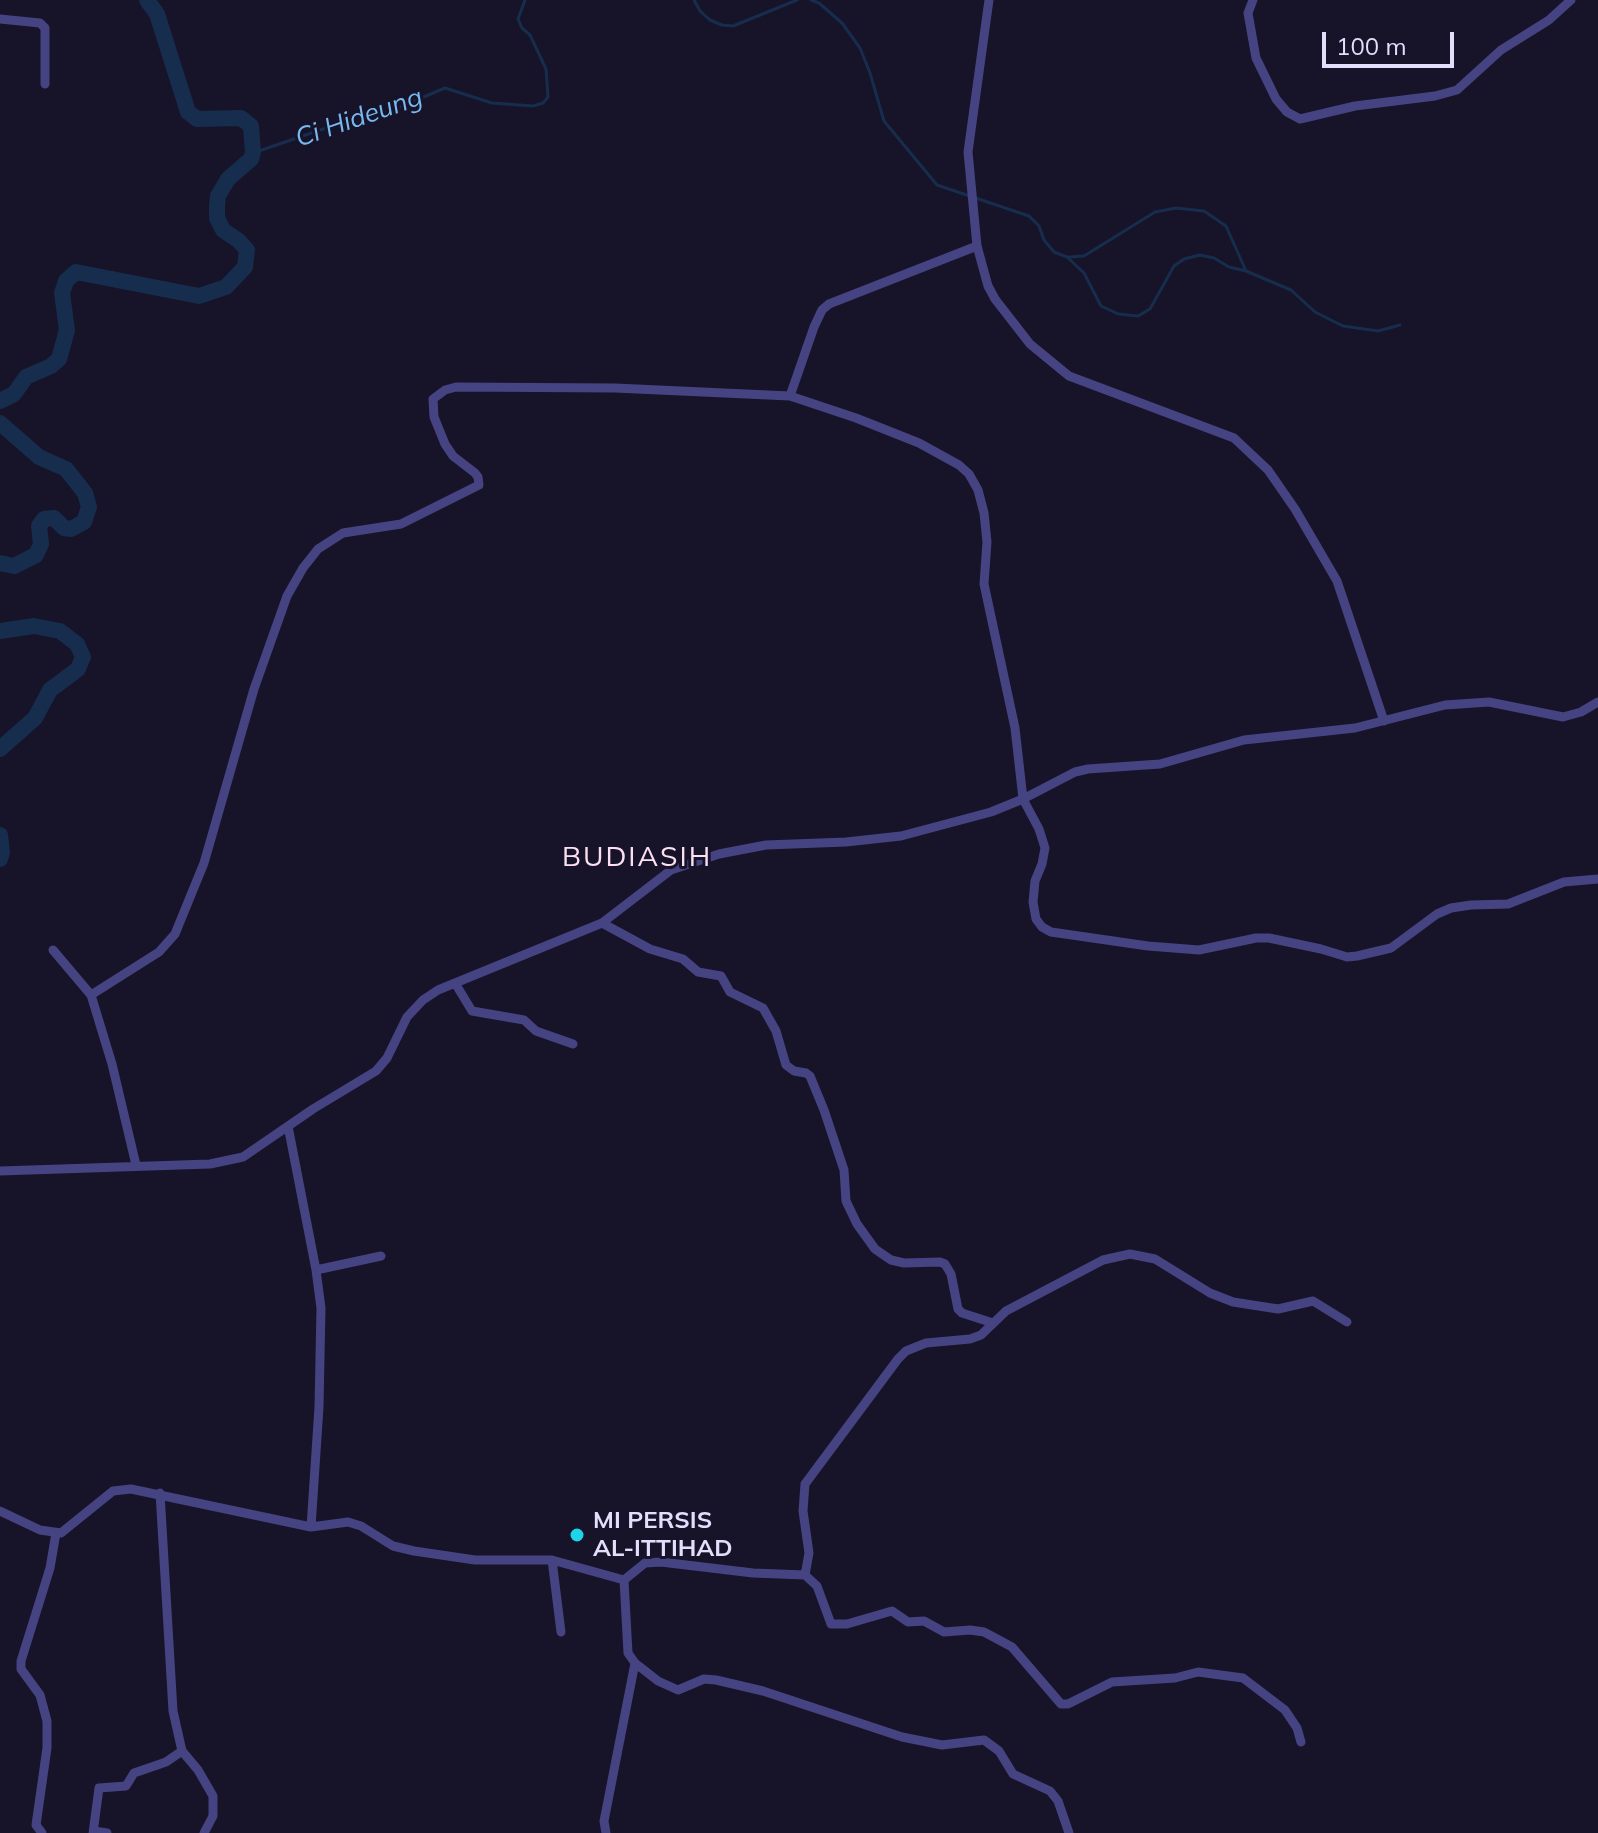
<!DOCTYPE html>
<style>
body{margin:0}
#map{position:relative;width:1598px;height:1833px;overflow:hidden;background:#171329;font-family:Mulish,sans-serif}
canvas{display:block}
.scale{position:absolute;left:1322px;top:32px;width:132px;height:36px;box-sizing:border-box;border:4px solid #e2defc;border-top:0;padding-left:10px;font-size:24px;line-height:28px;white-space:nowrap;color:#e2defc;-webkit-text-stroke:6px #171329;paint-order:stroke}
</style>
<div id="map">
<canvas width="1598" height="1833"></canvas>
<div class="scale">100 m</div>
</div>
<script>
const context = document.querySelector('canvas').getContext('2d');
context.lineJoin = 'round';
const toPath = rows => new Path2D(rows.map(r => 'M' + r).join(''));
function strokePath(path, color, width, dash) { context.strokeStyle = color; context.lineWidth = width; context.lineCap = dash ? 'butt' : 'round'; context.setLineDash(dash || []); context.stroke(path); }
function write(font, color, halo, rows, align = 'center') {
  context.font = font + ' Mulish,sans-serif'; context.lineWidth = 6; context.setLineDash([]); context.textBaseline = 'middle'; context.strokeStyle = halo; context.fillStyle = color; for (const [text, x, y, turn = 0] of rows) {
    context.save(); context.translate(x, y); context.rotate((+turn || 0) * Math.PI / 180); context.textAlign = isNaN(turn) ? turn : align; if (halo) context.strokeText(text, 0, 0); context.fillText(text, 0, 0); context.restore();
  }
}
strokePath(toPath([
 [694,0,700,11,710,20,722,25,733,26,797,0],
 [811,0,819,3,842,23,860,48,870,73,884,121,937,185,1029,216,1039,226,1044,240,1054,252,1067,257,1084,273,1101,306,1118,314,1138,316,1150,309,1174,266,1184,259,1200,255,1214,258,1229,267,1246,271,1291,290,1315,312,1343,326,1378,331,1400,325],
 [253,153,332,126,355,124,383,114,445,88,492,103,533,106,543,103,548,97,546,69,530,35,522,28,518,19,525,0],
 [1069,257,1084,256,1155,212,1176,208,1204,211,1226,226,1246,271]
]), '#172d4e', 3);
strokePath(toPath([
 [0,401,14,394,26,377,51,366,59,359,67,330,62,293,66,281,76,272,199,296,226,287,245,267,247,250,239,241,223,230,217,218,217,206,218,196,228,179,251,159,253,153,251,126,241,118,197,119,188,112,157,14,147,0],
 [0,423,39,457,66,469,85,493,89,507,84,522,71,529,64,528,54,518,44,519,39,526,41,544,36,555,14,566,0,563],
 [0,631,34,626,60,631,77,644,83,657,78,669,50,690,35,718,0,749],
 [0,835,2,852,0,859]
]), '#172d4e', 16);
strokePath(toPath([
 [989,0,968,152,977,246,988,286,995,299,1030,344,1069,376,1234,438,1268,470,1295,509,1337,581,1384,721],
 [1253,0,1248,13,1256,58,1276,99,1287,112,1300,119,1355,106,1435,96,1457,90,1501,50,1549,20,1571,0],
 [0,19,40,23,45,28,45,84],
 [790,396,814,327,822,310,829,304,977,246],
 [602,923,650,949,683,959,698,972,721,976,730,992,763,1008,776,1031,786,1065,794,1071,806,1073,810,1076,824,1110,844,1170,846,1201,857,1224,875,1249,891,1260,904,1263,940,1262,945,1264,951,1274,958,1309,962,1313,993,1323],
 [53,950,91,995],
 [455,983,472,1011,524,1020,536,1031,573,1044],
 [288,1126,316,1270,321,1308,319,1407,311,1527],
 [136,1165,112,1064,91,995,159,952,175,934,204,863,254,689,287,596,303,568,318,549,343,533,401,524,479,485,478,477,475,473,453,456,445,444,434,417,433,399,445,390,456,387,615,388,790,396,856,418,919,443,959,465,969,474,978,490,984,513,987,542,984,584,1015,728,1023,799,1039,829,1045,848,1042,864,1035,881,1033,902,1036,919,1042,927,1051,932,1148,946,1199,950,1256,938,1269,938,1321,949,1347,957,1357,956,1391,948,1437,914,1451,908,1471,905,1508,904,1564,882,1598,879],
 [0,1171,210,1164,243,1157,313,1109,376,1071,387,1058,407,1017,423,1000,438,990,602,923,671,870,719,854,766,845,846,842,901,836,991,812,1023,799,1075,772,1088,769,1160,764,1244,740,1355,728,1445,705,1489,702,1563,717,1581,712,1598,702],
 [316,1270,381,1256],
 [160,1493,173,1711,182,1751,198,1770,213,1796,213,1816,204,1833],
 [0,1511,40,1530,61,1533,113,1491,131,1489,311,1527,348,1522,361,1526,393,1546,414,1551,475,1560,552,1560,624,1580],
 [552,1560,561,1632],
 [805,1575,817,1586,831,1624,847,1624,892,1611,908,1622,924,1621,944,1632,970,1630,984,1632,1012,1647,1061,1704,1068,1704,1112,1682,1175,1678,1198,1672,1243,1678,1285,1710,1297,1728,1301,1742],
 [94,1831,107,1833],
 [42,1833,36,1825,47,1748,47,1721,40,1695,21,1669,21,1661,50,1568,56,1533],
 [93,1833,99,1788,126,1786,134,1773,166,1762,182,1751],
 [606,1833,604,1821,635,1663],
 [1069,1833,1058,1801,1050,1791,1013,1774,999,1751,984,1740,942,1745,902,1737,763,1691,716,1680,704,1679,678,1690,658,1681,635,1663,628,1653,624,1580,645,1563,661,1562,753,1573,805,1575,809,1553,803,1511,805,1484,898,1359,906,1351,926,1343,970,1339,981,1335,1006,1311,1103,1260,1130,1254,1155,1259,1210,1293,1233,1302,1278,1309,1313,1301,1347,1322]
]), '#464383', 9);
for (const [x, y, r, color] of [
 [577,1535,8,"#1ed4e8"]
]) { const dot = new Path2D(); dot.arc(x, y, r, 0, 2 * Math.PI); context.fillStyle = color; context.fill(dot); strokePath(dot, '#171329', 3); }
write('bold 24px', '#e2defc', '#171329', [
 ["MI PERSIS",593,1521],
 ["AL-ITTIHAD",593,1549]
], 'left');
write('italic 26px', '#77b9f1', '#171329', [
 ["Ci Hideung",359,118,-19]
]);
context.letterSpacing = '2px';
write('28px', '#fce0f2', '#171329', [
 ["BUDIASIH",637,858]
]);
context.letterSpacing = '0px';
</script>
